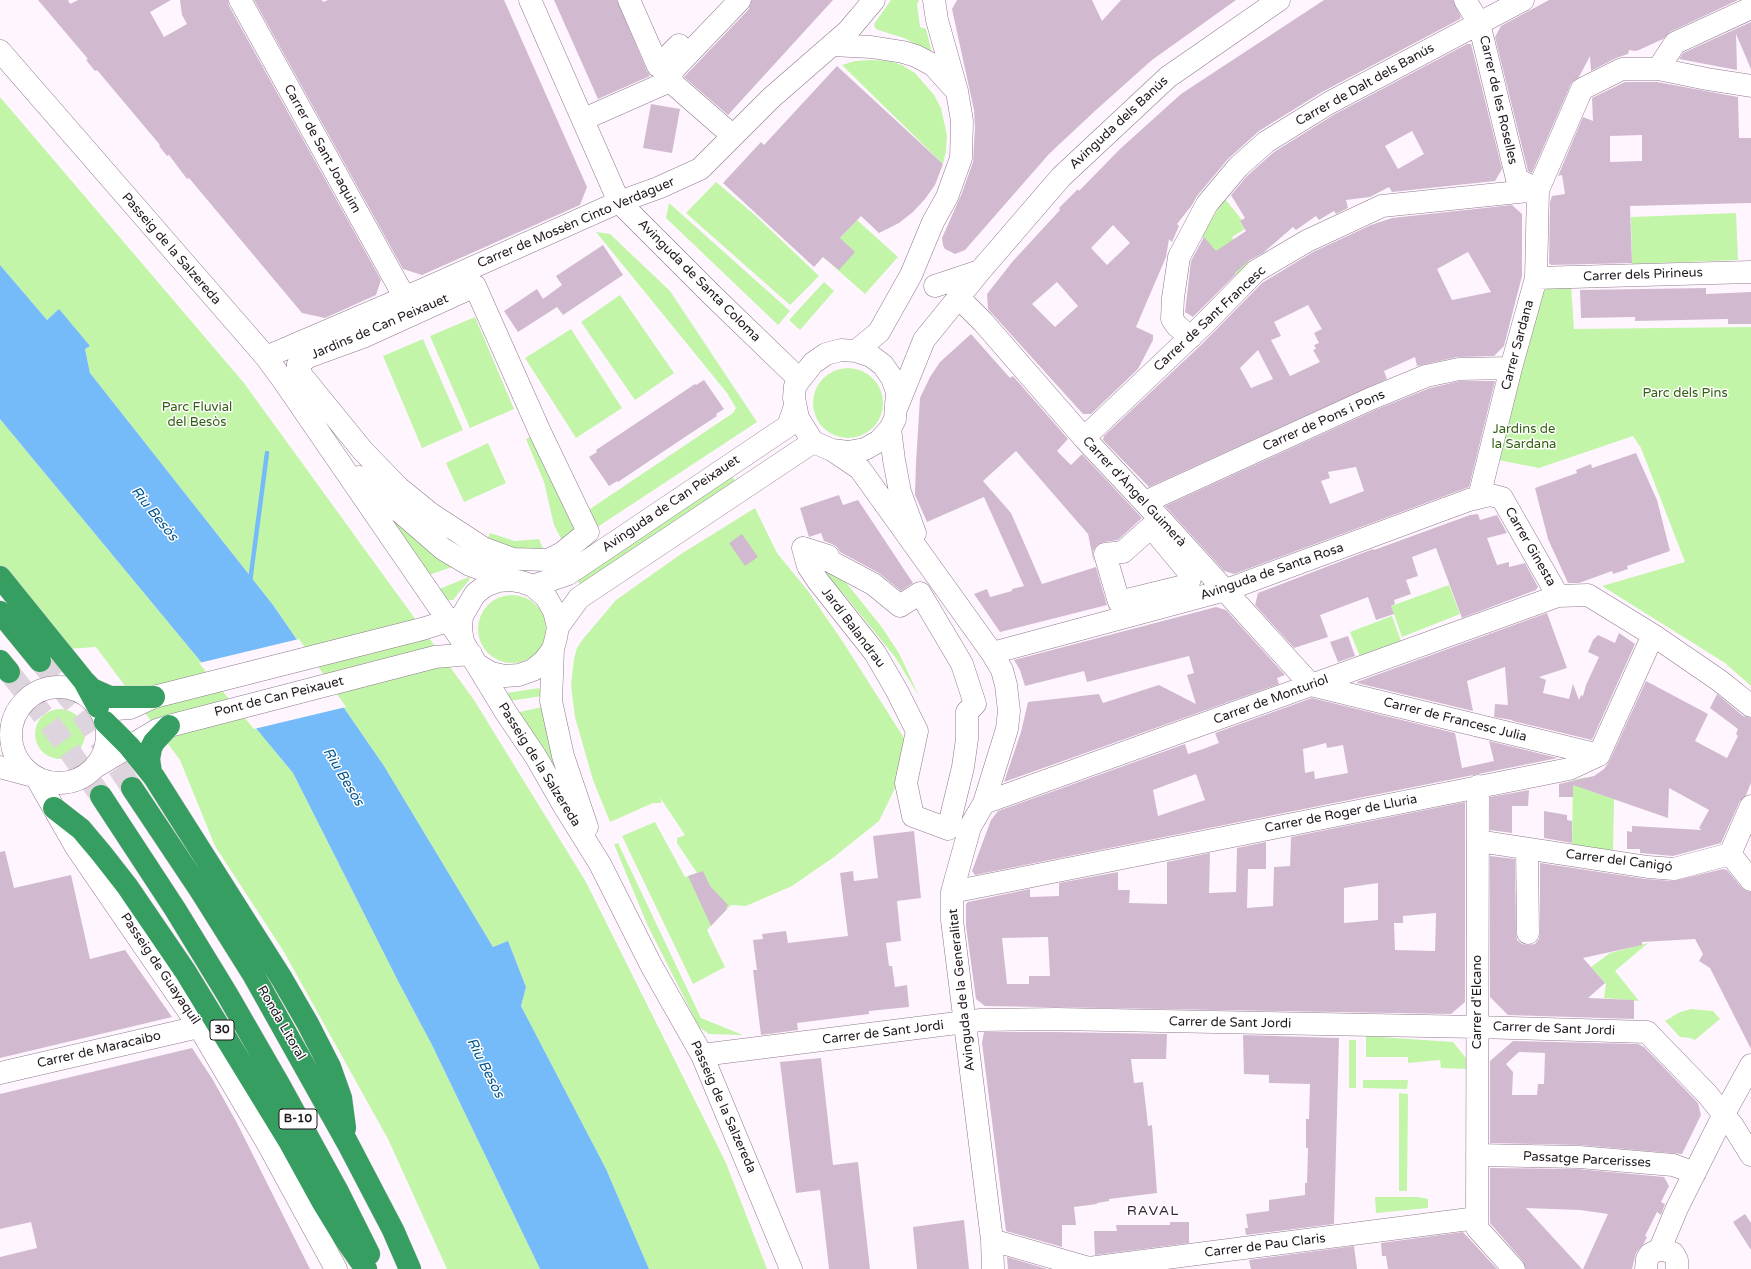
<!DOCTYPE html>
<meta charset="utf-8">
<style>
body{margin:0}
canvas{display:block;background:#fff5fe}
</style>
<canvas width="1751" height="1269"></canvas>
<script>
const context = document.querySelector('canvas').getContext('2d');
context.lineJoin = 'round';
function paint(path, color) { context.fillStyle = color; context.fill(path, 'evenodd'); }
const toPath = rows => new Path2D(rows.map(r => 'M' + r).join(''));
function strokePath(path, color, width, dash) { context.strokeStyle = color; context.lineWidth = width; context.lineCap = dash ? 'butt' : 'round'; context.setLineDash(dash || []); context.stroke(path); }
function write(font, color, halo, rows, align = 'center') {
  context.font = font + ' "Varela Round",sans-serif'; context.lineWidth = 3; context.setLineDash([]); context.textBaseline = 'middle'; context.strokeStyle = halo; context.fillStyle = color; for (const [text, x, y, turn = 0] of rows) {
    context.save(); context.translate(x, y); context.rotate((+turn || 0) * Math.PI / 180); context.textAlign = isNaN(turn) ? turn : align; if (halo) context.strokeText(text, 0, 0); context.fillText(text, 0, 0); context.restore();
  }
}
paint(toPath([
 [891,0,919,0,917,4,920,27,926,29,932,53,904,38,878,30,875,28,874,24],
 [870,60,889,61,902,65,915,73,934,95,941,108,947,135,946,151,943,164,842,65,855,61],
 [0,97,244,383,474,700,586,882,726,1163,767,1269,649,1269,606,1169,521,1006,526,987,508,941,493,947,384,766,273,605,90,373,85,349,90,346,59,310,47,320,0,265],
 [716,182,756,216,819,276,790,305,686,213],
 [1225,199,1242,220,1240,222,1245,229,1232,237,1249,263,1237,275,1201,235],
 [669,203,790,311,778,325,666,218],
 [1736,213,1738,260,1632,264,1631,217],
 [857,220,898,257,865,294,823,257],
 [596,232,610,234,670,291,757,422,596,528,587,511,733,413,736,408,727,393],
 [824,282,834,291,800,330,789,320],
 [1554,284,1571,284,1574,329,1751,327,1751,686,1725,663,1602,586,1685,562,1641,448,1633,436,1539,468,1498,460,1537,296],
 [620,295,674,373,635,400,581,322],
 [475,317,514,409,470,428,430,336],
 [571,329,622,408,576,438,525,358],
 [423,339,463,430,422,448,383,356],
 '813 403a35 35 0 1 1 70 0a35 35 0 1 1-70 0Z',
 [0,419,293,773,399,983,432,1045,540,1269,447,1269,388,1139,284,952,215,846,180,760,96,647,67,649,0,569],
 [540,432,588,532,566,548,554,525,544,482,526,439],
 [488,443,506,483,464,502,446,463],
 [730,473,736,482,582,587,575,577],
 [361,483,455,566,429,575],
 [755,508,777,553,808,591,843,642,904,738,904,752,900,778,879,821,834,857,792,886,746,906,731,905,707,930,725,967,693,984,622,836,655,822,685,877,697,873,677,843,677,838,685,835,659,796,662,803,653,803,610,822,593,780,575,717,571,685,574,659,577,648,583,639,616,600,681,554],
 [490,533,515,541,539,539,548,560,483,548],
 [828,565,848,585,881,626,899,653,919,696,895,657,842,592,808,566],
 [469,577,470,579,453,600,448,600,439,589],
 [1449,585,1460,614,1402,637,1391,606],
 '478 629a34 34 0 1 1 68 0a34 34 0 1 1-68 0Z',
 [1392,616,1402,644,1361,659,1350,632],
 [539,688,541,691,542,696,509,701,506,695,507,693],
 [542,707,564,786,515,713],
 '35 734a25 25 0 1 1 50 0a25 25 0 1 1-50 0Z',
 [1587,777,1587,790,1614,799,1613,853,1572,846,1573,780],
 [618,843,701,1018,743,1035,709,1034,699,1027,647,924,614,844],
 [1648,943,1615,971,1639,1001,1604,998,1606,984,1591,967,1610,953],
 [1691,1009,1713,1011,1720,1019,1695,1040,1690,1038,1680,1037,1665,1021,1680,1012],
 [1366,1036,1453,1042,1470,1063,1470,1069,1441,1068,1440,1060,1408,1063,1408,1057,1366,1057],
 [1349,1040,1356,1040,1356,1088,1349,1088],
 [1363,1080,1408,1080,1407,1089,1363,1088],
 [1399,1093,1408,1094,1407,1191,1399,1191],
 [1375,1197,1418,1197,1428,1199,1428,1208,1376,1213]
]), '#c3f5a9');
paint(toPath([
 [0,265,47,320,59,309,90,346,85,349,90,373,273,605,384,766,493,947,508,941,526,987,521,1006,606,1169,649,1269,540,1269,432,1045,399,983,293,773,0,419]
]), '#75baf9');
paint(toPath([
 [299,639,346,707,254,729,199,663]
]), '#fff5fe');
strokePath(toPath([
 [250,582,267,453]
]), '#75baf9', 4.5);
paint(toPath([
 [38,0,68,0,70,4,78,0,171,0,150,12,164,37,187,24,182,15,180,0,228,0,229,6,381,280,376,295,325,318,302,313,189,178,187,179,169,155,167,156,159,146,160,145,97,70,95,71,86,60,88,59],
 [254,0,322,0,323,2,328,0,504,0,587,187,580,205,422,275,403,269],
 [554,0,617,0,647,71,650,76,598,99],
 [752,0,833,0,728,115,684,77,749,9],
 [957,0,1092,0,1102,21,1121,0,1236,0,1152,60,1096,110,1049,154,965,250,955,254,945,249,943,245,942,238,962,193,973,162,975,127,974,110,952,9],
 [1324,0,1453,0,1461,17,1460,19,1322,92,1259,131,1228,159,1197,196,1192,205,1177,224,1179,226,1172,242,1169,239,1166,257,1136,327,1153,335,1153,340,1138,369,1091,414,1083,414,988,309,987,294,1013,261,1060,210,1059,208,1078,189,1079,191,1120,149,1181,94],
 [1113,225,1130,243,1107,265,1091,248],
 [1057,282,1078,306,1055,327,1032,304],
 [1549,0,1738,0,1670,32,1663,39,1639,50,1635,51,1629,50,1628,54,1616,58,1591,71,1590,56,1579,77,1571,84,1532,173,1528,171,1495,37,1501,26],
 [1751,22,1751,69,1736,34,1737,70,1679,59,1683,53],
 [1467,44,1471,44,1502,169,1495,181,1392,192,1389,187,1370,197,1346,200,1348,208,1336,214,1334,211,1319,220,1316,216,1296,230,1293,227,1263,253,1250,260,1235,273,1236,274,1193,317,1185,312,1191,261,1204,237,1216,251,1246,231,1240,221,1245,218,1231,195,1247,176,1274,152,1335,114],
 [1412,131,1424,154,1398,169,1385,146],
 [837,66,943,164,935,185,925,199,913,212,899,223,879,233,861,216,840,238,855,252,839,270,823,257,814,267,723,183,761,142,764,145],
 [1625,82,1657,82,1738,97,1739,138,1751,138,1751,203,1630,206,1632,263,1551,265,1549,263,1550,202,1552,196,1565,194,1562,175,1558,176,1583,117,1593,121,1592,98],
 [1642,135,1642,161,1610,162,1610,136],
 [651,104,680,109,672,153,643,148],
 [1512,205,1522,214,1522,276,1504,346,1494,356,1457,357,1417,366,1415,357,1384,371,1387,379,1149,487,1103,440,1104,436,1201,345,1262,283,1313,252,1371,225,1392,218],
 [1468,252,1491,292,1452,300,1437,269],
 [1308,305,1322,329,1314,333,1319,343,1314,345,1316,349,1313,350,1320,362,1290,376,1271,340,1281,336,1274,322],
 [1258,350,1273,379,1251,388,1240,368],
 [603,245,623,275,563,315,557,307,518,332,504,311,537,289,543,299,562,285,556,276],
 [1706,288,1706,294,1751,292,1751,324,1728,324,1728,319,1635,321,1635,317,1581,318,1580,290],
 [971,334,1010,378,1013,376,1068,439,1057,451,1071,465,1082,454,1142,518,1118,540,1104,542,1097,545,1093,551,1094,563,1088,534,1016,451,983,481,1011,513,1042,584,1096,567,1107,605,1000,632,974,594,987,589,990,597,1012,591,1012,589,1024,586,984,497,927,522,915,495,916,463,920,398,930,377,940,362],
 [704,380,724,409,716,414,717,416,688,435,618,482,617,481,609,486,589,457,597,452,596,450,695,384,696,385],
 [1460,381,1495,381,1469,487,1234,574,1224,571,1165,506,1375,410,1430,388],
 [1356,467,1364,491,1330,504,1321,481,1330,478,1328,472],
 [1636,453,1657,500,1670,551,1627,566,1628,569,1613,574,1612,571,1579,583,1568,583,1548,539,1535,488,1577,473,1576,470,1591,464,1592,468],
 [839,495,843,505,858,500,913,583,901,591,879,573,840,552,837,547,832,544,824,541,821,533,809,537,800,508],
 [1478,514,1480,520,1497,515,1507,533,1487,538,1497,565,1509,562,1509,567,1525,563,1538,587,1536,590,1462,618,1436,548,1412,557,1418,576,1406,580,1411,594,1394,600,1395,604,1391,606,1394,614,1376,620,1368,597,1320,615,1328,637,1294,648,1255,605,1258,593,1373,549,1374,550,1470,515],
 [742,534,758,557,745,566,729,543],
 [1216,607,1226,610,1285,675,1277,678,1279,684,1004,782,1021,732,1028,702,1099,694,1103,703,1159,685,1196,704,1187,675,1194,673,1189,656,1087,682,1084,671,1025,686,1020,670,1014,660],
 [1547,613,1567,668,1539,677,1546,680,1543,693,1569,699,1573,684,1579,700,1581,695,1583,696,1586,685,1599,657,1588,652,1593,640,1598,635,1615,643,1619,633,1635,644,1592,740,1513,721,1512,720,1494,717,1495,704,1508,705,1505,667,1467,681,1473,711,1357,683,1357,682],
 [1348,636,1355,656,1338,662,1330,642],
 [1646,681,1708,714,1695,741,1727,758,1738,736,1736,734,1738,729,1710,708,1717,694,1743,716,1751,718,1751,783,1746,795,1740,801,1721,843,1673,856,1640,853,1640,849,1627,849,1627,831,1632,832,1632,826,1702,830,1699,828,1709,810,1669,788,1668,818,1573,785,1573,797,1559,797,1559,784,1594,776,1604,769,1610,760],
 [1312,698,1455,733,1462,768,1494,761,1489,741,1558,758,975,875,972,871,991,820,998,811,1185,744,1188,754,1203,749,1219,743,1215,733],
 [1326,743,1327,748,1343,745,1348,773,1315,779,1314,771,1305,773,1303,749],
 [1196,774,1205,800,1158,816,1153,790],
 [1529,790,1528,806,1512,806,1512,833,1490,830,1490,797],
 [1465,802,1465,1002,1451,1014,985,1006,976,999,966,926,966,904,968,902,1030,889,1030,897,1059,896,1059,883,1118,872,1118,890,1130,890,1129,903,1167,904,1167,862,1210,853,1209,893,1236,892,1237,848,1266,842,1266,869,1248,869,1247,908,1273,906,1274,867,1290,866,1291,837],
 [1378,883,1378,920,1344,923,1344,888],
 [1436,913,1435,951,1395,950,1394,923,1403,923,1403,916],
 [1048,937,1050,976,1029,976,1029,984,1007,984,1002,938],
 [1544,811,1567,815,1567,820,1572,821,1572,843,1544,838],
 [914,831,921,898,897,901,901,941,886,943,889,966,892,966,895,987,907,985,909,1007,869,1011,869,1014,797,1023,798,1030,761,1035,753,970,757,970,753,940,763,939,762,934,786,931,788,943,848,936,840,873,853,871,854,881,878,878,873,836],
 [5,851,14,888,71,875,90,959,125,950,172,1017,0,1058,0,852],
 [1490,856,1515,859,1516,933,1517,940,1522,944,1528,945,1535,944,1539,939,1540,933,1540,863,1646,879,1673,881,1723,869,1727,870,1742,888,1746,891,1751,892,1751,1049,1710,968,1699,961,1703,954,1695,939,1642,942,1642,945,1583,958,1605,983,1588,998,1634,1000,1634,1019,1508,1015,1490,997],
 [703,871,710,886,728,905,726,908,727,909,711,926,688,876],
 [984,1032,1056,1032,1167,1034,1166,1059,1131,1059,1134,1083,1143,1082,1148,1126,1152,1125,1157,1193,1109,1199,1109,1201,1097,1203,1097,1204,1074,1207,1076,1225,1062,1225,1062,1247,1006,1231,982,1043],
 [1243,1035,1339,1038,1334,1224,1246,1235,1245,1228,1248,1228,1246,1214,1269,1211,1269,1200,1305,1195,1305,1183,1307,1183,1308,1148,1306,1148,1306,1119,1309,1119,1310,1084,1269,1083,1269,1075,1244,1074],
 [1513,1041,1638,1044,1644,1047,1698,1103,1701,1115,1682,1154,1580,1145,1490,1143,1490,1061],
 [1519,1052,1545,1053,1544,1084,1538,1084,1537,1095,1512,1095,1513,1072,1506,1064],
 [192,1048,213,1080,237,1123,310,1269,0,1269,0,1257,37,1248,31,1222,0,1229,0,1094],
 [821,1058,833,1165,858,1162,870,1269,829,1269,820,1190,796,1193,780,1062],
 [1490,1168,1578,1169,1664,1177,1669,1186,1661,1202,1665,1204,1661,1215,1657,1212,1645,1236,1647,1237,1644,1243,1636,1253,1632,1269,1583,1269,1608,1214,1580,1210,1526,1208,1582,1269,1526,1269,1523,1261,1490,1223],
 [1745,1214,1751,1223,1751,1250,1733,1222],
 [964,1220,969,1269,917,1269,913,1227],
 [1170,1222,1189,1222,1189,1243,1095,1255,1094,1231,1117,1231,1116,1225,1170,1225],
 [1463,1232,1497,1269,1388,1269,1386,1256,1382,1256,1381,1243],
 [1354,1246,1357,1269,1251,1269,1249,1260],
 [1007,1257,1047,1269,1008,1269]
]), '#d1bad0');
strokePath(toPath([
 [40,661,85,718,132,788],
 [9,672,54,729,101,796]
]), '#ded4dd', 22, [22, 11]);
const minor = toPath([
 [240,0,405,298],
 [530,0,619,202,712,295,799,379],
 [629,0,658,66,679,45],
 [1465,0,1479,23,1517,179,1538,190],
 [832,45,871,47,903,52,916,56,933,65,953,87],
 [0,51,266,357,285,383,463,642],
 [1658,69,1675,43,1751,8],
 [670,81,733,136],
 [584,119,670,81,673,70,740,0],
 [1536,278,1751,272],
 [475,286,540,432,588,532,562,553,548,560,513,559,483,548,431,514,399,488,363,451,302,376,298,365,308,357,363,337,475,286],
 [935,286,980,271],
 [959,298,983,322,1084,438,1163,522,1311,685],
 [1191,337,1177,326,1172,319,1173,298,1179,257,1207,204,1238,167,1266,142,1329,103,1523,0],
 [841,350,856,351,871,356,883,365,892,378,897,392,895,419,890,429,879,441,865,449,848,452,832,450,813,442,798,418,794,398,795,386,813,363,826,354,841,350],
 [856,351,879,332,911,275,933,222,947,197,961,158,962,121,957,91,937,20,934,0],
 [266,357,422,290,619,202,658,188,700,169,771,98,848,31,874,0],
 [897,407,924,340,980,271,1061,177,1168,77,1279,0],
 [890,429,894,460,900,492,915,533],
 [1084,438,1204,324,1256,271,1307,241,1382,206,1538,190],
 [832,450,860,469,992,653,1002,670,1006,685,1009,711,1007,729,984,803,970,827,952,892,952,920,992,1240,993,1269],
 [360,477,443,549,470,565,510,580],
 [1479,497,1511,368,1536,278,1538,190,1582,89,1622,69,1658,69,1707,79,1751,86],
 [1145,502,1370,399,1426,376,1459,369,1511,368],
 [1151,527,1191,575,1188,585,1119,602,1105,554,1123,552,1151,527],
 [803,548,828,556,826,559,873,584,900,606,920,593,962,664,975,704,967,712,967,739,963,767,948,829,913,816,906,783,917,731,897,691,875,653,818,581,808,566,803,548],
 [533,586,568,574,788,426,795,406],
 [558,627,579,598,813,442],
 [553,649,551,701,563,756,587,827],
 [992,653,1226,590,1469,500,1490,495,1502,498,1558,596],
 [478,665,491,673,505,676,519,675,533,670,544,661,553,649,556,638,558,627,554,611,546,597,533,586,522,582,510,580,498,581,485,586,475,594,462,616,461,629,463,642,505,711,536,757,564,806,600,864,651,965,702,1055,791,1269],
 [1311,685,1599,755],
 '11 735a48 48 0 1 1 96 0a48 48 0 1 1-96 0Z',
 [98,707,116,709,130,708,154,697,422,629,461,617],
 [0,767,33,776],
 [95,767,157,730,169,726,435,657,471,654],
 [36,777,76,847,198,1025,269,1146,336,1269],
 [1478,786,1477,1228,1514,1269],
 [984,803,1558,596,1588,595,1653,635,1720,681,1751,706],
 [1478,841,1648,867,1674,869,1730,854,1751,806],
 [1527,849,1528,933],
 [1730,854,1751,880],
 [952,892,1569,769,1599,755,1653,635],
 [702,1055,981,1020,1056,1019,1478,1027,1647,1032,1707,1094,1733,1126,1751,1155],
 [0,1073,190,1029,198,1025],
 [1477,1155,1579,1157,1673,1165,1695,1173],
 [992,1240,1089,1268,1477,1218],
 [1660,1249,1677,1208,1724,1114,1751,1065],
 [1646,1269,1647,1259,1650,1254,1660,1249,1673,1253,1677,1260,1677,1269]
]);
const highway = toPath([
 [0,577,84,681,98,707],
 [0,612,40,661],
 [0,661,9,672],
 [85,682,92,689,110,697,154,697],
 [105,722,129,746,154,777,282,979,308,1024,330,1067,341,1098,345,1128],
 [151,773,149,759,151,748,154,742,169,726],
 [132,788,200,890,254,976,347,1142,393,1230,410,1269],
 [101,796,175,909,227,994,280,1086,337,1190,369,1254],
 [54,808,81,829,102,854,127,886,185,971,289,1141,322,1201,347,1242,366,1269]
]);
strokePath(minor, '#8f798e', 23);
strokePath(highway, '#d7d5d7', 23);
strokePath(minor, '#fff', 22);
strokePath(highway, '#359e60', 22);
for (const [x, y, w] of [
 [222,1030,24],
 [298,1119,38]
]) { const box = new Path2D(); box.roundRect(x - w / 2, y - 10, w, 20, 3); context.fillStyle = '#fff'; context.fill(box); strokePath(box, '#211820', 1); }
write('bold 12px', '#211820', null, [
 ["30",222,1030],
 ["B-10",298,1119]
]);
write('13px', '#211820', '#fff', [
 ["Carrer de Dalt dels Banús",1365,85,-29],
 ["Carrer de les Roselles",1498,100,77],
 ["Avinguda dels Banús",1119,123,-43],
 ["Carrer de Sant Joaquim",322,149,61],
 ["Carrer de Mossèn Cinto Verdaguer",576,223,-23],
 ["Passeig de la Salzereda",171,249,49],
 ["Carrer dels Pirineus",1643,275,-2],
 ["Avinguda de Santa Coloma",699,281,45],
 ["Carrer de Sant Francesc",1210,319,-43],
 ["Jardins de Can Peixauet",380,327,-23],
 ["Carrer Sardana",1518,345,-75],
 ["Carrer de Pons i Pons",1324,421,-24],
 ["Carrer d'Àngel Guimerà",1134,492,47],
 ["Avinguda de Can Peixauet",671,504,-34],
 ["Carrer Ginesta",1530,547,60],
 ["Avinguda de Santa Rosa",1272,572,-19],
 ["Jardí Balandrau",853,628,53],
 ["Pont de Can Peixauet",279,697,-14],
 ["Carrer de Monturiol",1271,700,-20],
 ["Carrer de Francesc Julia",1455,720,14],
 ["Passeig de la Salzereda",539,765,58],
 ["Carrer de Roger de Lluria",1341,814,-11],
 ["Carrer del Canigó",1619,861,7],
 ["Passeig de Guayaquil",160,969,56],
 ["Avinguda de la Generalitat",962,990,-96],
 ["Carrer d'Elcano",1478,1002,-90],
 ["Ronda Litoral",281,1023,60],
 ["Carrer de Sant Jordi",1230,1023,1],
 ["Carrer de Sant Jordi",1554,1029,2],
 ["Carrer de Sant Jordi",883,1033,-7],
 ["Carrer de Maracaibo",99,1050,-13],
 ["Passeig de la Salzereda",723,1107,66],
 ["Passatge Parcerisses",1587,1160,3],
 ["Carrer de Pau Claris",1265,1246,-7]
]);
write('13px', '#335f11', '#fff', [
 ["Parc dels Pins",1685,394],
 ["Parc Fluvial",197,408],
 ["del Besòs",197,423],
 ["Jardins de",1524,430],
 ["la Sardana",1524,445]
]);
write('italic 14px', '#03568f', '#fff', [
 ["Riu Besòs",154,514,51],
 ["Riu Besòs",343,777,59],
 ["Riu Besòs",485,1068,63]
]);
context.letterSpacing = '1px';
write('14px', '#382638', '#fff', [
 ["RAVAL",1153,1211]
]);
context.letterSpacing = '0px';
</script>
